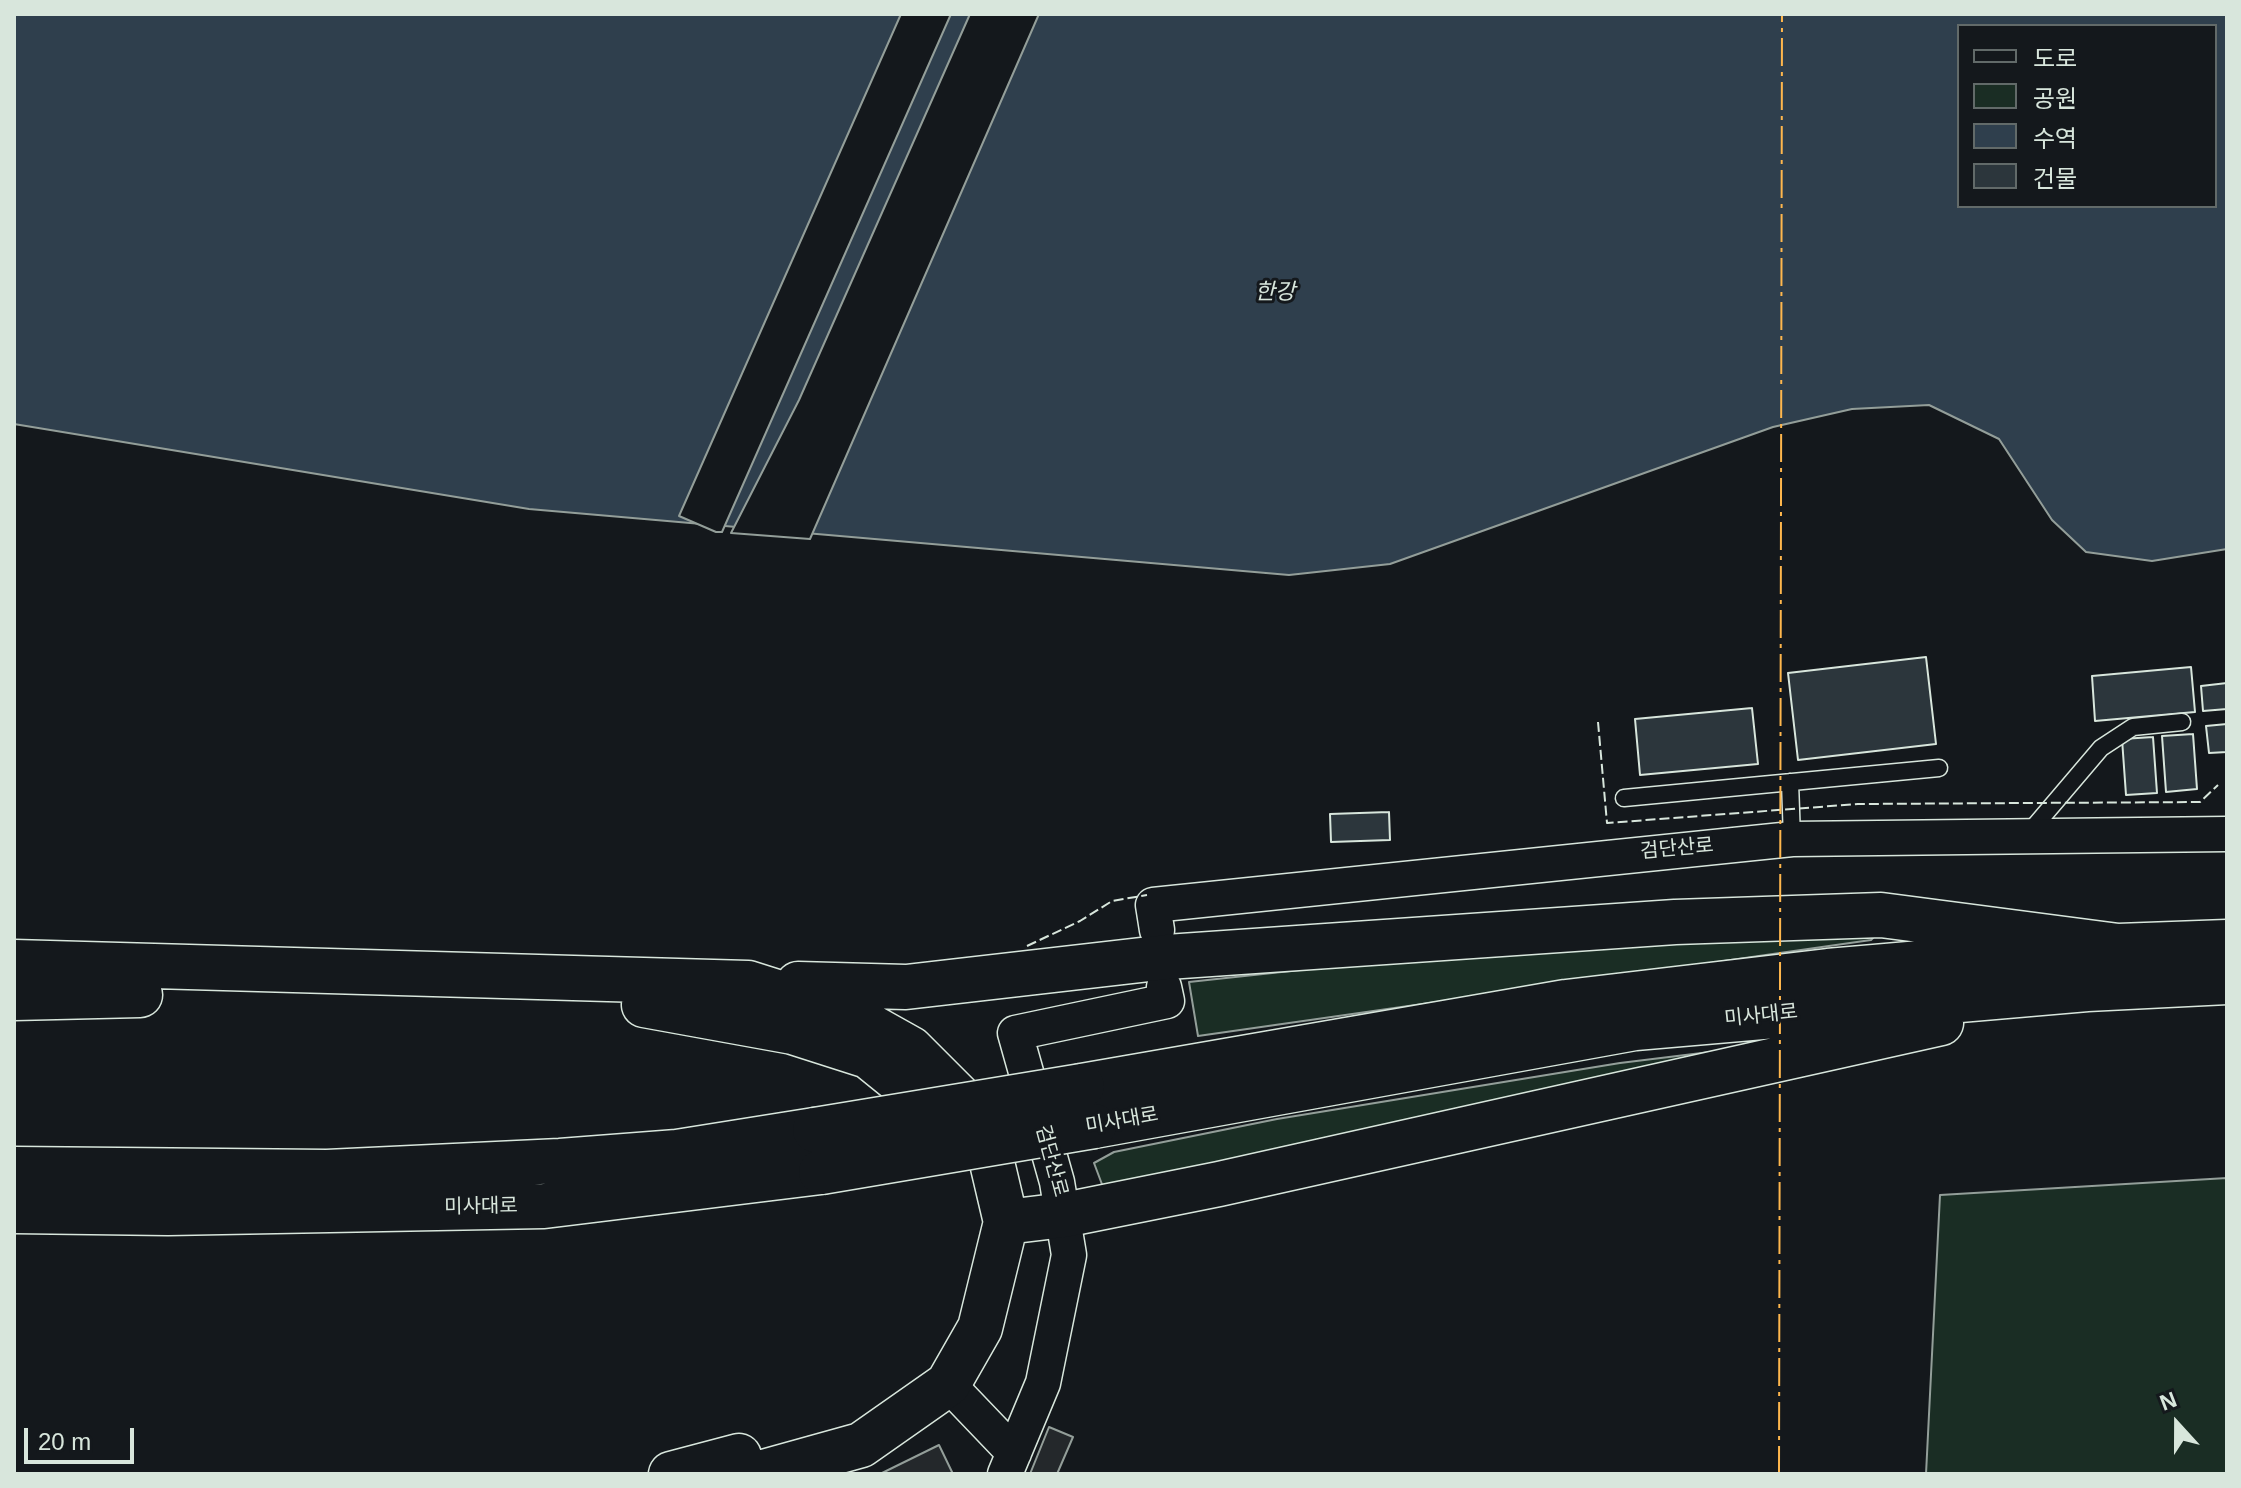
<!DOCTYPE html>
<meta charset="utf-8">
<style>
body{margin:0}
#map{position:relative;width:2241px;height:1488px;overflow:hidden;background:#14181c;font-family:Arial,"Noto Sans KR",sans-serif}
canvas{display:block}
.frame{position:absolute;inset:0;border:16px solid #d8e6dc;pointer-events:none}
.legend{position:absolute;left:1957px;top:24px;width:260px;height:184px;box-sizing:border-box;background:#14181c;border:2px solid #626a69;margin:0;padding:10px 14px;list-style:none;font-size:24px;color:#d8e6dc}
.legend li{display:flex;align-items:center;gap:16px;height:40px}
.legend b{width:40px;border:2px solid #626a69}
.north{position:absolute;left:2137px;top:1384px;width:80px;height:80px;-webkit-text-stroke:6px #14181c;paint-order:stroke;rotate:339deg;font-size:22px;font-weight:700;line-height:32px;text-align:center;color:#d8e6dc}
.north::after{content:'';display:block;margin:auto;width:28px;height:36px;background:#d8e6dc;clip-path:polygon(50% 0,100% 100%,50% 72%,0 100%)}
.scale{position:absolute;left:24px;top:1428px;width:110px;height:36px;box-sizing:border-box;border:4px solid #d8e6dc;border-top:0;padding-left:10px;font-size:24px;line-height:28px;white-space:nowrap;color:#d8e6dc;-webkit-text-stroke:6px #14181c;paint-order:stroke}
</style>
<div id="map">
<canvas width="2241" height="1488"></canvas>
<div class="frame"></div>
<ul class="legend">
<li><b style="height:10px;background:#14181c"></b>도로</li>
<li><b style="height:22px;background:#1a2d24"></b>공원</li>
<li><b style="height:22px;background:#2f3f4d"></b>수역</li>
<li><b style="height:22px;background:#2c363c"></b>건물</li>
</ul>
<div class="north">N</div>
<div class="scale">20 m</div>
</div>
<script>
const context = document.querySelector('canvas').getContext('2d');
context.lineJoin = 'round';
function paint(path, color) { context.fillStyle = color; context.fill(path, 'evenodd'); }
const toPath = rows => new Path2D(rows.map(r => 'M' + r).join(''));
function strokePath(path, color, width, dash) { context.strokeStyle = color; context.lineWidth = width; context.lineCap = dash ? 'butt' : 'round'; context.setLineDash(dash || []); context.stroke(path); }
function write(font, color, halo, rows, align = 'center') {
  context.font = font + ' Arial,"Noto Sans KR",sans-serif'; context.lineWidth = 6; context.setLineDash([]); context.textBaseline = 'middle'; context.strokeStyle = halo; context.fillStyle = color; for (const [text, x, y, turn = 0] of rows) {
    context.save(); context.translate(x, y); context.rotate((+turn || 0) * Math.PI / 180); context.textAlign = isNaN(turn) ? turn : align; if (halo) context.strokeText(text, 0, 0); context.fillText(text, 0, 0); context.restore();
  }
}
const green = toPath([
 [1875,936,1871,940,1198,1036,1189,982,1476,951,1875,936],
 [1832,1037,1103,1187,1094,1163,1114,1152,1277,1119,1620,1063,1832,1037],
 [2227,1178,2227,1474,1926,1474,1940,1195,2227,1178]
]);
paint(green, '#1a2d24');
strokePath(green, '#939e99', 2);
const parking = toPath([
 [1049,1427,1073,1437,1057,1474,1030,1474,1049,1427],
 [939,1445,953,1474,880,1474,939,1445]
]);
paint(parking, '#24282b');
strokePath(parking, '#939e99', 2);
const water = toPath([
 [14,14,2227,14,2227,549,2152,561,2086,552,2052,520,1999,439,1929,405,1852,409,1773,427,1390,564,1289,575,529,509,14,424,14,14],
 [1959,26,2215,26,2215,206,1959,206,1959,26]
]);
paint(water, '#2f3f4d');
strokePath(water, '#939e99', 2);
const pier = toPath([
 [901,14,951,14,722,532,716,532,679,516,901,14],
 [970,14,1039,14,810,539,731,533,799,400,970,14]
]);
paint(pier, '#14181c');
strokePath(pier, '#939e99', 2);
const building = toPath([
 [1926,657,1936,744,1798,760,1788,673,1926,657],
 [2191,667,2195,712,2095,721,2092,676,2191,667],
 [2227,683,2227,709,2203,711,2201,686,2227,683],
 [1752,708,1758,764,1640,775,1635,719,1752,708],
 [2227,724,2227,752,2209,753,2206,726,2227,724],
 [2193,734,2197,789,2166,792,2162,736,2193,734],
 [2153,737,2157,793,2126,795,2122,739,2153,737],
 [1389,812,1390,840,1331,842,1330,814,1389,812]
]);
paint(building, '#2c363c');
strokePath(building, '#d8e6dc', 2);
const lane = toPath([
 [1790,782,1792,839],
 [1624,798,1939,768],
 [2027,835,2101,748,2133,727,2182,722]
]);
const street = toPath([
 [1157,930,1153,905,1792,839,2227,834],
 [948,1384,1014,1453],
 [1005,1474,1043,1383,1069,1255,1057,1182,1015,1033,1167,1001,1164,987]
]);
const primary = toPath([
 [14,962,748,983,852,1016,911,1049,963,1101,990,1154,1006,1222,980,1328,948,1384,861,1445,764,1472,712,1474],
 [798,984,906,987,1167,957,1675,922,1881,915,2118,946],
 [14,998,140,995],
 [644,1005,793,1032,868,1056,926,1103,943,1126],
 [1082,1086,1566,1002,1828,971,2118,946,2227,942],
 [1094,1126,1635,1028,2087,989,2227,982],
 [14,1169,327,1172,560,1161,677,1152,815,1130],
 [14,1211,168,1213,544,1206,821,1172],
 [1006,1222,1064,1215,1219,1184,1941,1023],
 [671,1474,739,1456]
]);
strokePath(lane, '#d8e6dc', 19);
strokePath(street, '#d8e6dc', 37);
strokePath(primary, '#d8e6dc', 47);
strokePath(lane, '#14181c', 16);
strokePath(street, '#14181c', 34);
strokePath(primary, '#14181c', 44);
const primaryBridge = toPath([
 [815,1130,1082,1086],
 [821,1172,1094,1126]
]);
strokePath(primaryBridge, '#d8e6dc', 47, []);
strokePath(primaryBridge, '#14181c', 44);
strokePath(toPath([
 [1598,722,1607,823,1858,804,2200,802,2218,785],
 [1027,946,1080,921,1112,901,1147,895]
]), '#d8e6dc', 2, [10, 4]);
strokePath(toPath([
 [1779,1474,1782,14]
]), '#ffb74d', 2, [28, 6, 4, 6]);
write('20px', '#d8e6dc', '#14181c', [
 ["검단산로",1677,849,-5],
 ["미사대로",1761,1016,-6],
 ["미사대로",1122,1121,-10],
 ["검단산로",1051,1161,75],
 ["미사대로",481,1207,-1]
]);
write('italic 22px', '#d8e6dc', '#14181c', [
 ["한강",1275,293]
]);
</script>
